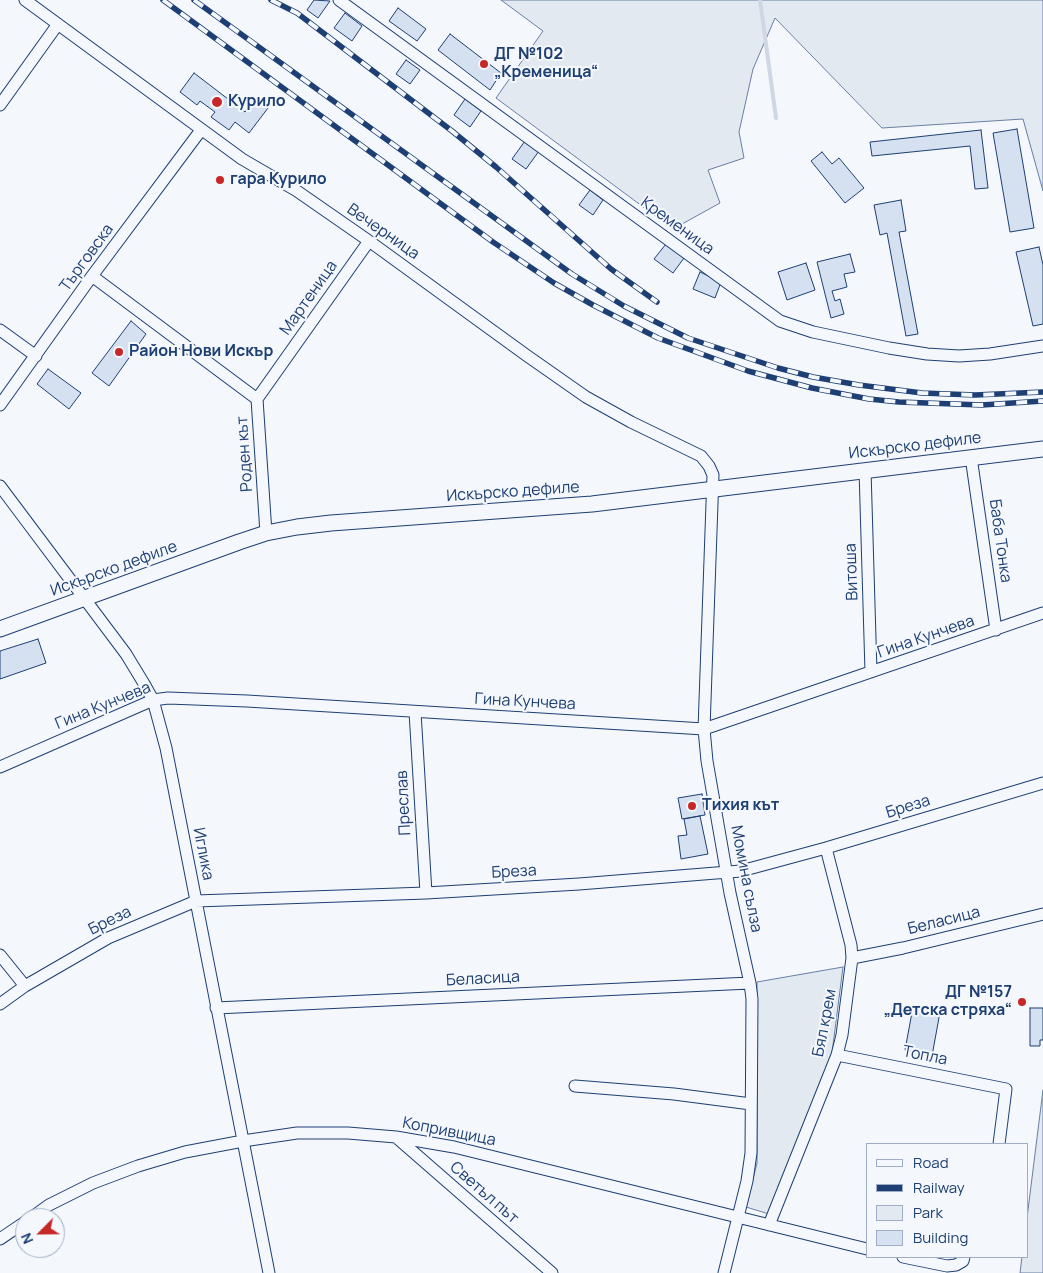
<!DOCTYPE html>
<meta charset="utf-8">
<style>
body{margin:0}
#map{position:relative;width:1043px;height:1273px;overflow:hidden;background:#f4f7fb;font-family:Manrope,sans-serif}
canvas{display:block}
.legend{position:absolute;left:866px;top:1143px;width:162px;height:115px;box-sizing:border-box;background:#f4f7fb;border:1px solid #9eadc5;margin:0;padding:6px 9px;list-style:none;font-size:15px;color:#1d3f73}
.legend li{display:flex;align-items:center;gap:10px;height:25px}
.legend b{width:25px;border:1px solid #9eadc5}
.north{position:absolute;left:15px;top:1208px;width:50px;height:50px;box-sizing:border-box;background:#f4f7fb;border:1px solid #9eadc5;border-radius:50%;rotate:247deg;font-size:14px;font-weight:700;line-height:20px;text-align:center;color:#1d3f73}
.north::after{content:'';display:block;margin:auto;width:18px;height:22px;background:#c62828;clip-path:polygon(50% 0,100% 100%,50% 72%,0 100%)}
</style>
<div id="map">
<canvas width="1043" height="1273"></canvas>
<ul class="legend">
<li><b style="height:6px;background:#f4f7fb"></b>Road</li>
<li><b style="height:6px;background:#1d3f73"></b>Railway</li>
<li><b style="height:14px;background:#e3e9f0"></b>Park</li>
<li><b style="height:14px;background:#d5e0f0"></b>Building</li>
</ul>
<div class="north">N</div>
</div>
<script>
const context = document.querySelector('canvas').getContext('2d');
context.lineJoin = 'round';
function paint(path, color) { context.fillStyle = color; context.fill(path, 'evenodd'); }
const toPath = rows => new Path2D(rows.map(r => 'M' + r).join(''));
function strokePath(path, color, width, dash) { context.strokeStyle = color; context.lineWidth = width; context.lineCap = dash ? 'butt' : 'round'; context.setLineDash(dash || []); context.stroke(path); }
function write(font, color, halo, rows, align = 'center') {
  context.font = font + ' Manrope,sans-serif'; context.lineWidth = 4; context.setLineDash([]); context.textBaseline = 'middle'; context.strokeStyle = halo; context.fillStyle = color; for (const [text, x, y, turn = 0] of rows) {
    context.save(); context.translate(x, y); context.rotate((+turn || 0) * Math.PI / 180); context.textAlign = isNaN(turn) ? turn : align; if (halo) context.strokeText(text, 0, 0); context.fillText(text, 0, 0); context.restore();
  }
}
const green = toPath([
 [501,0,1043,0,1043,191,1023,119,882,128,775,18,753,69,739,132,744,158,708,170,720,203,673,229,496,98,543,31,501,0],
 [843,967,832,1053,769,1214,746,1207,757,1163,757,982,843,967],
 [1043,1090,1043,1273,1020,1273,1022,1257,1027,1257,1027,1218,1043,1090]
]);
paint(green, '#e3e9f0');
strokePath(green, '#687fa3', 1);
strokePath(toPath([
 [760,0,776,118]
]), '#cfd7e4', 4);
const building = toPath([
 [314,0,330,1,318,18,307,10,314,0],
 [398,8,426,29,417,41,389,21,398,8],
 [345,13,362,26,352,41,334,28,345,13],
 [450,34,501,73,490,90,438,50,450,34],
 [406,60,420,70,410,84,396,74,406,60],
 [194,73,245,112,255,98,268,108,249,133,235,122,229,130,211,117,215,112,200,101,197,105,180,92,194,73],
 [465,99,481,111,470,127,454,115,465,99],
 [1017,129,1034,228,1010,232,993,133,1017,129],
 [981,130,988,188,975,189,970,146,872,156,870,142,981,130],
 [525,141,539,151,526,169,512,159,525,141],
 [822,152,832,164,839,158,864,188,845,203,811,161,822,152],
 [590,190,603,200,593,215,579,205,590,190],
 [901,200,906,231,899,232,918,334,906,336,887,233,880,235,874,205,901,200],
 [666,244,684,258,673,273,654,259,666,244],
 [1039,247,1043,265,1043,324,1033,326,1016,252,1039,247],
 [850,254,855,272,844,274,847,287,832,291,835,301,840,299,844,314,831,318,817,262,850,254],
 [806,263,815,290,787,300,778,272,806,263],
 [700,272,721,282,715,298,693,289,700,272],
 [131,321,146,334,109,386,92,373,131,321],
 [48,369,81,393,69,409,37,384,48,369],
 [38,639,46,663,0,679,0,651,38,639],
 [702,794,705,815,682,819,678,798,702,794],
 [700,816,708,854,681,859,678,836,687,835,684,819,700,816],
 [913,1007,940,1012,932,1056,905,1050,913,1007],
 [1030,1008,1043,1008,1043,1040,1040,1040,1040,1046,1030,1046,1030,1008]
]);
paint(building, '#d5e0f0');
strokePath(building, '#1d3f73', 1);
const minor = toPath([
 [25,0,242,159,297,191,369,241,526,355,586,397,631,422,701,456,709,466,713,475,704,729,707,761,730,893,750,983,752,999,751,1153,747,1181,724,1273],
 [339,0,780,321,813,332,889,348,927,354,959,356,990,354,1043,346],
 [0,105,58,24],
 [92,276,257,399,266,533],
 [0,330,36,356],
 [257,399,369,241],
 [0,405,92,276,201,130],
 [971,457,996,630],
 [865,470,871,672],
 [0,486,126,654,143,682,153,700,166,748,269,1273],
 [415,712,426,893],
 [0,767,153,700,168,698,247,701,704,729,1043,613],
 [0,955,25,986],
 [852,958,903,948,1043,914],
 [0,1004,25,986,108,938,196,901,426,893,579,884,741,871,826,848,1043,783],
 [216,1008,750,983],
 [837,1055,1006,1089,999,1144],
 [575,1086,674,1094,751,1104],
 [396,1137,552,1273],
 [31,1218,49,1205,93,1183,138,1166,185,1152,243,1141,297,1133,348,1133,396,1137,454,1147,867,1249],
 [769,1225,837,1055,842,1035,852,958,851,945,826,848],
 [0,1239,25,1222],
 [903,1257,947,1266,956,1265,963,1261,964,1257]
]);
const secondary = toPath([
 [0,629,239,542,266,533,297,527,331,523,592,504,1043,449]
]);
strokePath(minor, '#1d3f73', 13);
strokePath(secondary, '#1d3f73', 17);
strokePath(minor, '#f4f7fb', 11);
strokePath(secondary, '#f4f7fb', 15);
const rail = toPath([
 [163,0,493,242,554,283,593,305,658,338,748,371,812,388,869,399,899,402,982,405,1043,401],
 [194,0,572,274,624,306,688,338,778,368,813,377,859,385,922,393,975,395,1043,392],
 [271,0,297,13,452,131,496,167,611,269,657,302]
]);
strokePath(rail, '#1d3f73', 5.5);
strokePath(rail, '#f4f7fb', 4, [11]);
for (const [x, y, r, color] of [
 [484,64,5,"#c62828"],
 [217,102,6,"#c62828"],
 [220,180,5,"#c62828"],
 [119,352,5,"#c62828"],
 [692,806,5,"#c62828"],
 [1022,1002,5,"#c62828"]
]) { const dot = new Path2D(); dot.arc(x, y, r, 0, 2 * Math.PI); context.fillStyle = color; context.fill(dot); strokePath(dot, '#f4f7fb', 2); }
write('bold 16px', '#1d3f73', '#f4f7fb', [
 ["ДГ №102",494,55],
 ["„Кременица“",494,73],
 ["Курило",228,102],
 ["гара Курило",230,180],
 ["Район Нови Искър",129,352],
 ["Тихия кът",702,806],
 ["ДГ №157",1012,993,"right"],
 ["„Детска стряха“",1012,1011,"right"]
], 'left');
write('16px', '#1d3f73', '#f4f7fb', [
 ["Кременица",677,226,36],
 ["Вечерница",383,232,35],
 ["Търговска",87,258,-54],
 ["Мартеница",309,298,-55],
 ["Искърско дефиле",915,446,-7],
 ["Роден кът",245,454,-94],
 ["Искърско дефиле",513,492,-4],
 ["Баба Тонка",1000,541,82],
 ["Искърско дефиле",114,569,-20],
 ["Витоша",852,572,-92],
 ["Гина Кунчева",926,637,-19],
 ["Гина Кунчева",525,702,3],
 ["Гина Кунчева",103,706,-22],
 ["Преслав",404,803,-93],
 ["Бреза",908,807,-17],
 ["Иглика",203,854,79],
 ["Бреза",514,872,-3],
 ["Момина сълза",746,879,79],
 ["Бреза",110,921,-26],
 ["Беласица",944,921,-14],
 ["Беласица",483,979,-3],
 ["Бял крем",825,1023,-79],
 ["Топла",925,1056,11],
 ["Копривщица",449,1132,11],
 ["Светъл път",484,1193,41]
]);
</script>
